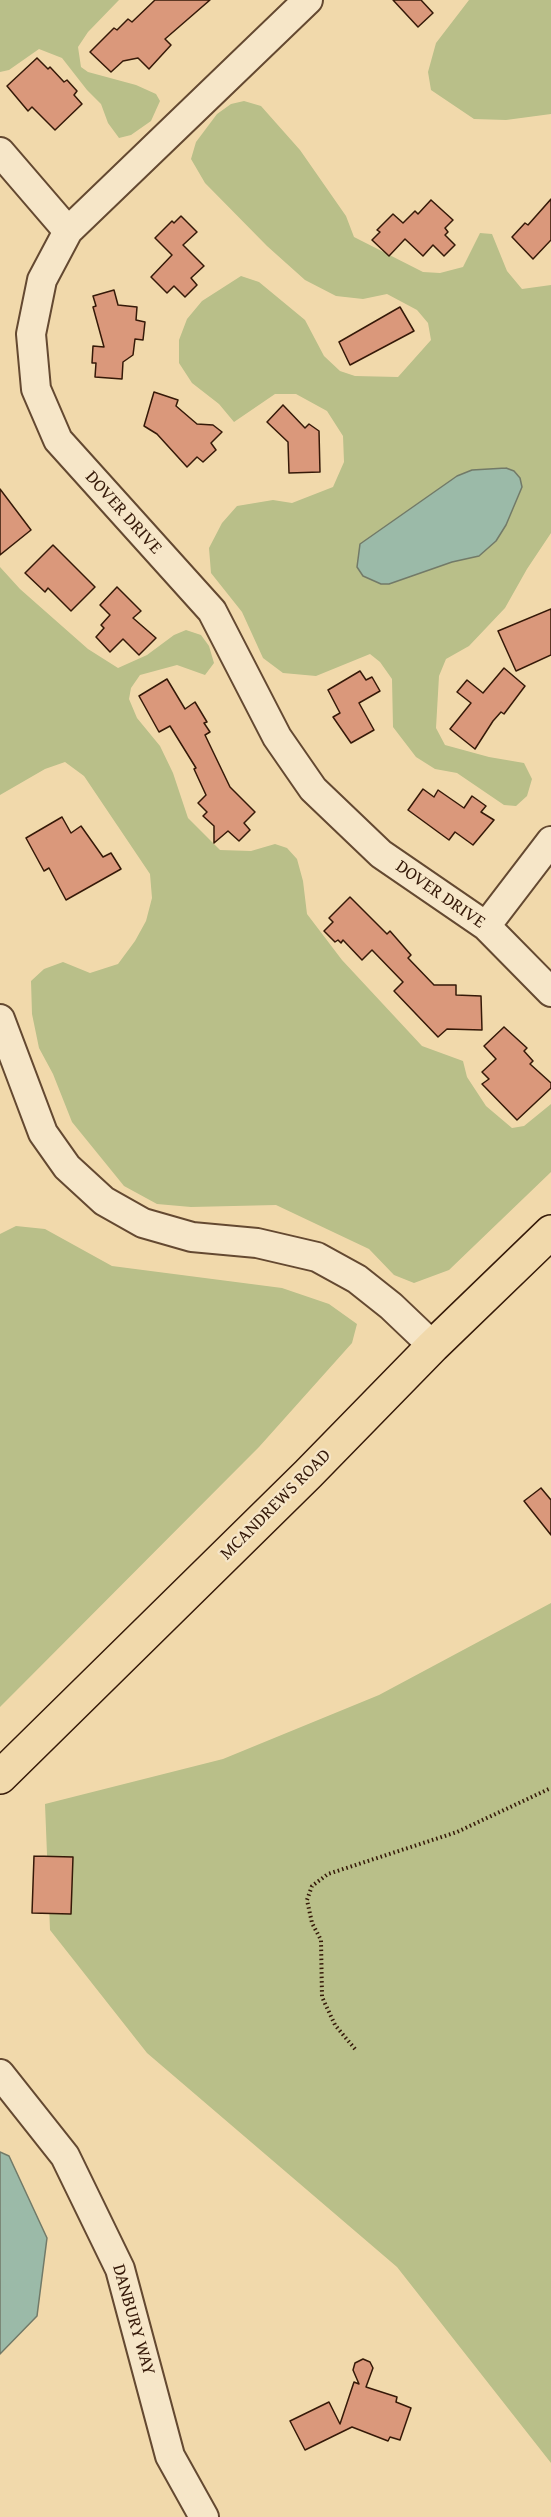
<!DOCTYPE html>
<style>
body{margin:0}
canvas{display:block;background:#f1d9ab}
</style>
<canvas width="551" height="2517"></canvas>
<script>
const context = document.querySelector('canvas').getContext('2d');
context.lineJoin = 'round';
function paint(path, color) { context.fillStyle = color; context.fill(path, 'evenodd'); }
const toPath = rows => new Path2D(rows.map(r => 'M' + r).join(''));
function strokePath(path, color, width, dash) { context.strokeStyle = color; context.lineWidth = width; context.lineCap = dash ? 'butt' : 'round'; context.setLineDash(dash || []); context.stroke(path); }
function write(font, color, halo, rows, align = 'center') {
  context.font = font + ' "Gentium Book Plus",serif'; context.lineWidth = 4.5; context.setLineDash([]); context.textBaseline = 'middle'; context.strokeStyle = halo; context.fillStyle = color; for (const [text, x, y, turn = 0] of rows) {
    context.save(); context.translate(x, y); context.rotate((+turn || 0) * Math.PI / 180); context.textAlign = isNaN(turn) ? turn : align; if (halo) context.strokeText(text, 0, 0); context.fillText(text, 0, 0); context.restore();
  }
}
paint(toPath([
 [0,0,119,0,88,32,78,47,81,67,88,72,136,85,156,94,160,101,151,121,131,135,119,138,108,123,101,104,87,90,62,58,39,49,9,70,0,72],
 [469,0,551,0,551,114,506,120,474,119,431,90,428,72,436,43],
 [244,101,261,106,300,150,346,216,354,237,423,272,440,273,463,267,480,233,492,234,507,271,522,289,551,285,551,533,527,569,505,608,469,646,446,659,439,676,436,728,445,745,489,757,524,763,532,779,527,796,516,806,504,805,457,773,435,769,416,757,393,727,392,679,380,662,370,654,316,676,283,673,263,658,242,612,211,573,209,548,222,523,237,506,273,500,292,503,333,487,344,462,343,436,327,411,296,394,275,394,234,422,219,404,192,383,179,363,179,340,187,319,202,301,241,276,259,282,305,320,324,356,340,371,355,376,398,377,431,340,428,323,417,310,387,294,363,299,336,296,305,280,267,246,205,183,191,159,196,142,217,114,231,104],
 [0,567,20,589,88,649,118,668,147,655,174,635,186,630,201,635,209,646,214,663,205,675,177,665,140,675,131,688,129,699,137,718,160,746,173,773,188,818,220,850,251,851,275,844,287,848,297,859,303,881,307,914,342,960,422,1046,463,1061,467,1077,486,1106,512,1128,524,1126,551,1104,551,1172,449,1270,414,1283,394,1275,369,1249,276,1205,191,1207,157,1204,124,1186,72,1122,53,1074,39,1048,32,1014,31,981,44,969,63,962,90,973,118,964,135,941,146,921,152,898,150,874,84,776,65,762,45,769,0,795],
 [16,1226,45,1229,112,1266,282,1288,329,1304,357,1324,352,1343,259,1447,0,1707,0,1234],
 [551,1603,551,2463,397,2267,147,2053,50,1930,45,1804,223,1759,379,1695]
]), '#b9bf89');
const water = toPath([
 [506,468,514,471,520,478,522,487,506,525,496,541,479,556,452,562,389,584,381,584,363,576,357,567,360,544,457,476,472,470,506,468],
 [0,2152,9,2156,47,2238,37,2316,0,2354,0,2152]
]);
paint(water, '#9bbaa8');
strokePath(water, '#727a68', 1.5);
const building = toPath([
 [155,0,210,0,165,39,171,45,149,69,138,58,123,61,111,72,90,52,114,28,117,30,128,19,132,22,155,0],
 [393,0,421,0,433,13,418,27,393,0],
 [37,58,48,69,50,67,64,82,67,80,77,91,74,95,82,104,55,130,32,107,28,111,7,86,37,58],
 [551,199,551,240,533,259,512,237,525,223,528,225,551,199],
 [431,200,453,220,445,228,448,232,445,235,455,245,444,256,433,245,423,256,405,239,389,256,372,240,380,232,377,230,393,214,403,223,415,211,418,214,431,200],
 [181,216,197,232,183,245,204,266,191,278,197,285,185,297,174,286,167,293,151,277,172,255,155,238,172,221,174,223,181,216],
 [114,290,118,305,137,307,136,320,145,322,143,340,135,339,133,355,123,362,122,379,95,377,96,363,92,363,93,346,104,347,93,307,96,306,93,296,114,290],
 [400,307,414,331,350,365,339,342,400,307],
 [154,392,178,400,176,406,197,424,213,425,222,432,211,443,216,450,203,462,197,457,187,467,157,434,144,426,154,392],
 [283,405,305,428,309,424,319,431,320,472,289,473,288,442,267,422,283,405],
 [0,489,31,530,0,555,0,489],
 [53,545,95,587,71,611,48,588,45,592,25,573,53,545],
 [117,587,141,611,133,618,156,638,139,655,123,639,110,652,96,637,104,628,101,625,110,615,100,605,117,587],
 [551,609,551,655,516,671,498,631,551,609],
 [504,668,525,686,504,714,501,712,493,721,475,749,450,729,471,703,457,692,467,680,483,693,504,668],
 [360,671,366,680,372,677,380,691,359,703,374,730,351,743,333,717,340,713,328,690,360,671],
 [167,679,185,709,195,702,207,722,204,723,210,732,205,735,230,787,255,812,244,823,250,830,239,841,228,831,214,843,214,826,203,816,207,812,198,803,206,795,194,769,196,768,170,726,159,732,139,696,167,679],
 [423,789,434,797,438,790,464,808,472,796,486,806,481,812,494,820,473,845,455,832,449,840,408,810,423,789],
 [62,817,71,833,81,826,103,857,111,853,121,869,66,900,49,868,44,871,26,838,62,817],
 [350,897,387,934,390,931,411,955,408,958,434,985,456,985,456,995,481,996,482,1030,447,1029,438,1037,394,991,403,982,372,950,362,960,343,940,341,943,338,940,335,942,324,931,333,922,329,918,350,897],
 [504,1027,527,1048,524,1051,533,1061,530,1064,551,1083,551,1088,517,1120,482,1084,489,1079,482,1072,496,1059,484,1046,504,1027],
 [541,1488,551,1500,551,1535,524,1501,541,1488],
 [34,1856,73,1857,71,1914,32,1913,34,1856],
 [363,2359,370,2362,373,2368,366,2387,397,2397,396,2402,411,2408,400,2440,390,2437,388,2441,352,2427,305,2450,290,2421,329,2402,340,2424,354,2382,359,2384,353,2370,355,2363,363,2359]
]);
paint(building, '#da987b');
strokePath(building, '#351908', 1.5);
const minor = toPath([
 [308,0,68,231,42,280,31,334,36,389,58,440,212,611,277,737,313,789,381,854,486,926,551,992],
 [0,152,68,231],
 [486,926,551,841],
 [0,1019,43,1133,67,1167,104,1201,143,1223,192,1237,257,1243,317,1257,357,1279,391,1306,433,1346],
 [0,2074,65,2156,120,2269,170,2456,204,2517]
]);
const major = toPath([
 [0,1777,308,1474,433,1346,551,1232]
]);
strokePath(minor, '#644931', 32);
strokePath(major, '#351908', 36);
strokePath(toPath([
 [355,2049,335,2025,322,1997,321,1940,312,1923,307,1900,312,1886,328,1874,457,1832,551,1788]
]), '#351908', 4, [1.5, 3]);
strokePath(minor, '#f6e6c8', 28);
strokePath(major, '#f1d9ab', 33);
write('18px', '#351908', '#f6e6c8', [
 ["DOVER DRIVE",123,513,48],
 ["DOVER DRIVE",440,895,35],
 ["MCANDREWS ROAD",276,1505,-45],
 ["DANBURY WAY",133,2320,74]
]);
</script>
